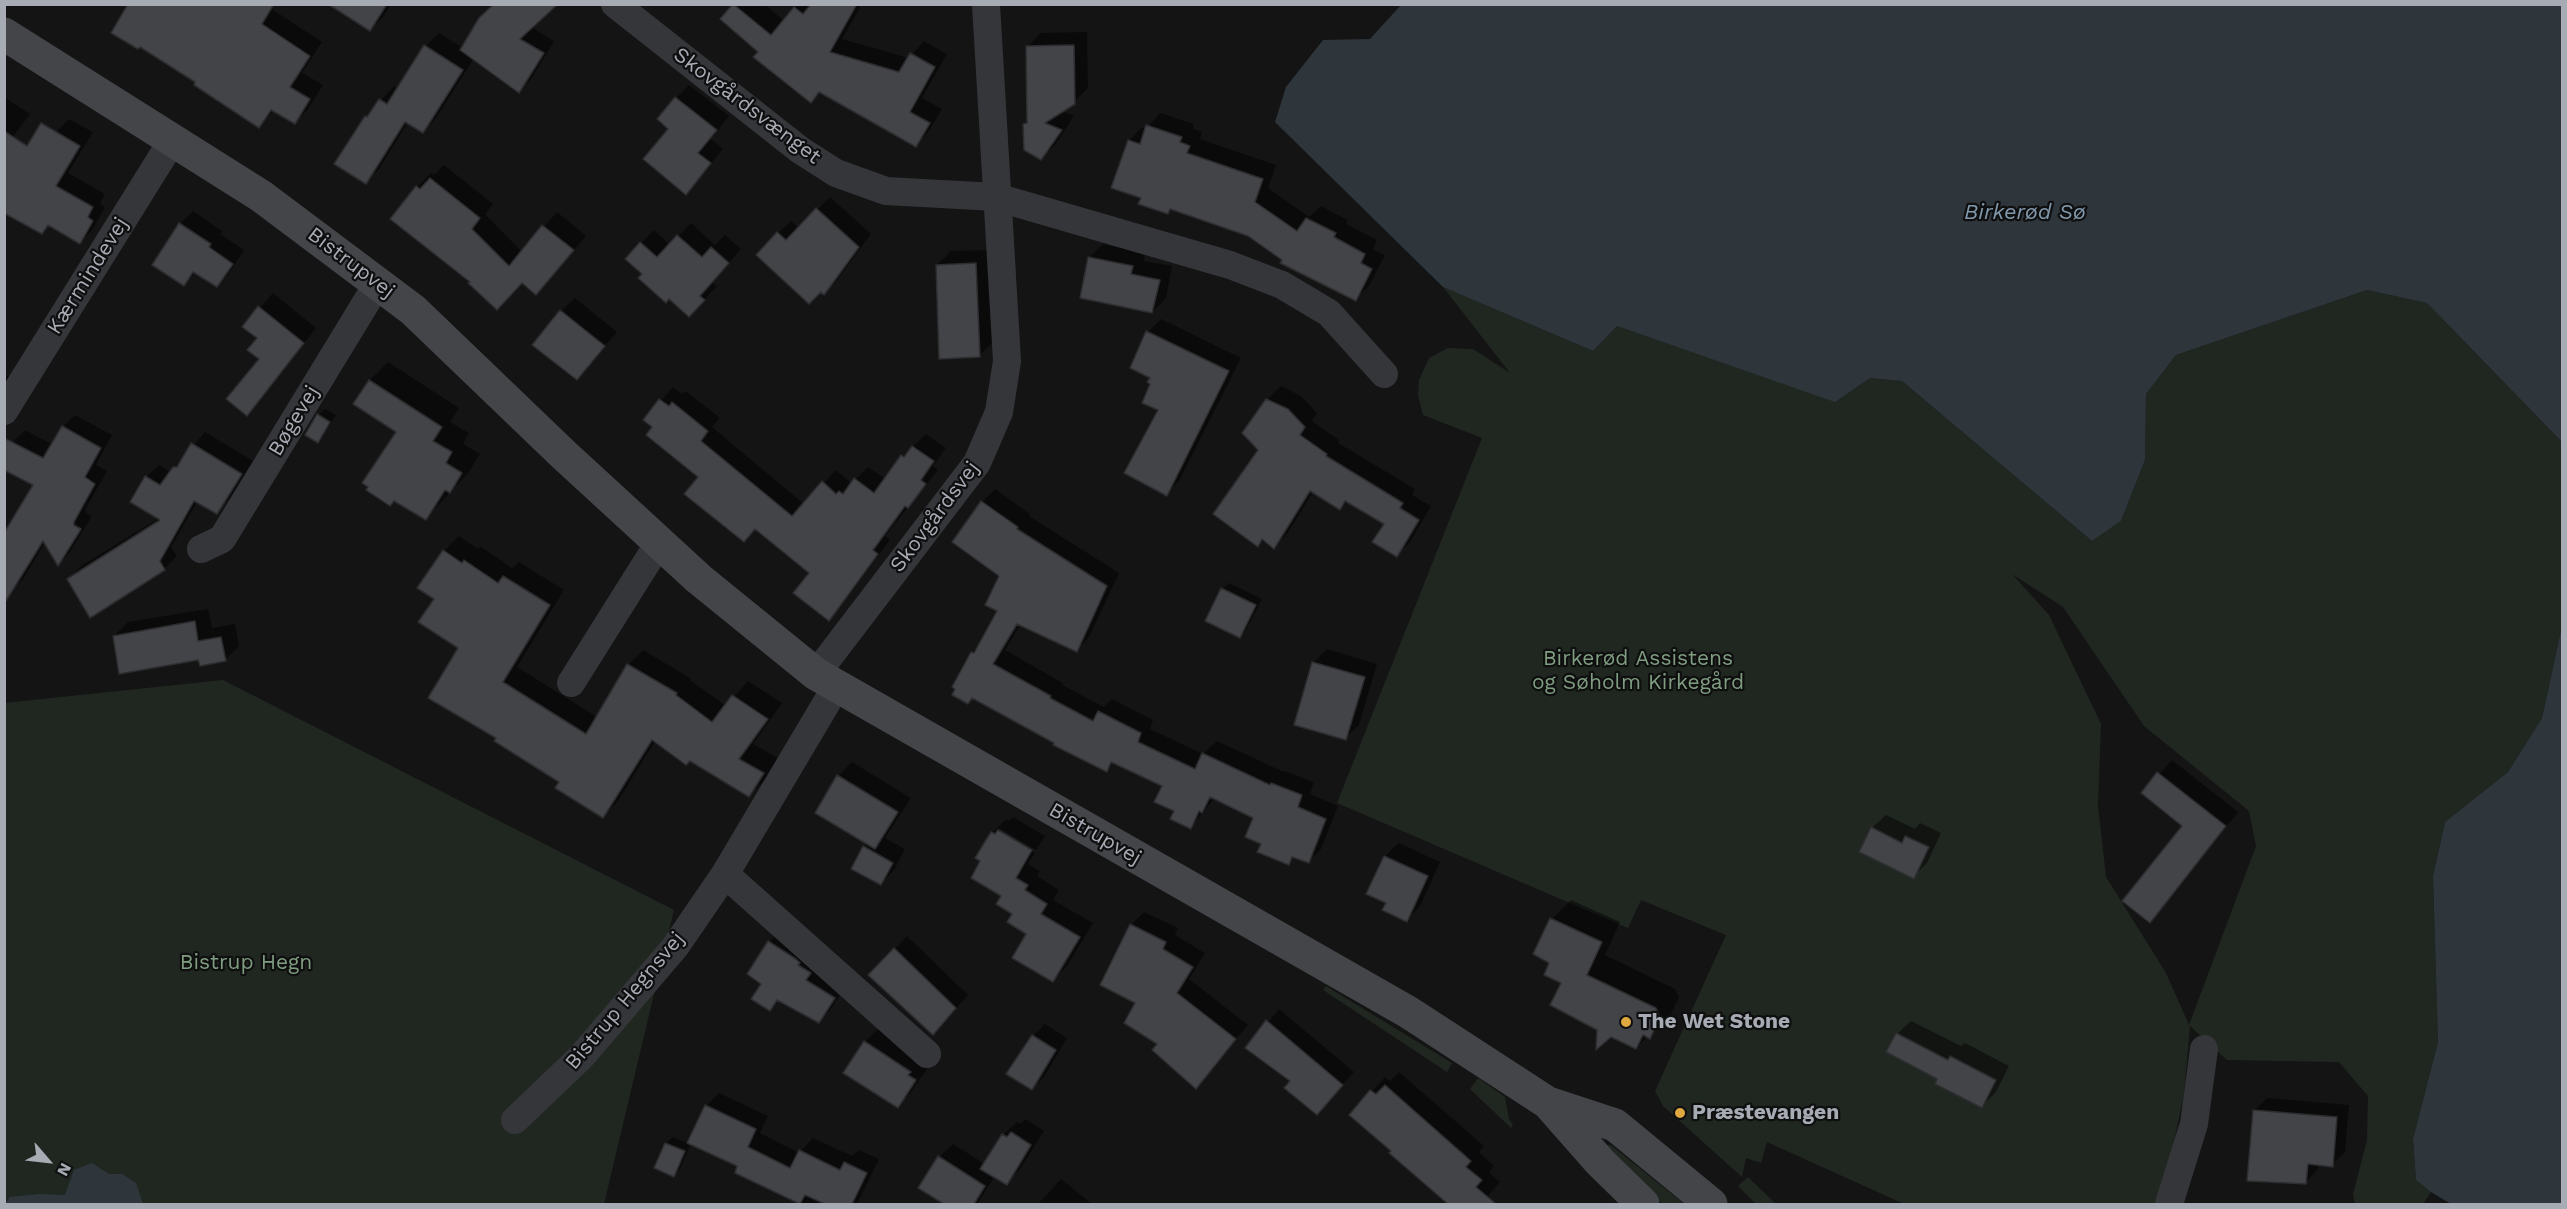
<!DOCTYPE html>
<meta charset="utf-8">
<style>
body{margin:0}
#map{position:relative;width:2567px;height:1209px;overflow:hidden;background:#141415;font-family:"Work Sans",sans-serif}
canvas{display:block}
.frame{position:absolute;inset:0;border:6px solid #a7abb4;pointer-events:none}
.north{position:absolute;left:18px;top:1131px;width:60px;height:60px;-webkit-text-stroke:4px #0f0f10;paint-order:stroke;rotate:118deg;font-size:16px;font-weight:700;line-height:24px;text-align:center;color:#a7abb4}
.north::after{content:'';display:block;margin:auto;width:21px;height:27px;background:#a7abb4;clip-path:polygon(50% 0,100% 100%,50% 72%,0 100%)}
</style>
<div id="map">
<canvas width="2567" height="1209"></canvas>
<div class="frame"></div>
<div class="north">N</div>
</div>
<script>
const context = document.querySelector('canvas').getContext('2d');
context.lineJoin = 'round';
function paint(path, color) { context.fillStyle = color; context.fill(path, 'evenodd'); }
const toPath = rows => new Path2D(rows.map(r => 'M' + r).join(''));
function strokePath(path, color, width, dash) { context.strokeStyle = color; context.lineWidth = width; context.lineCap = dash ? 'butt' : 'round'; context.setLineDash(dash || []); context.stroke(path); }
function write(font, color, halo, rows, align = 'center') {
  context.font = font + ' "Work Sans",sans-serif'; context.lineWidth = 4.5; context.setLineDash([]); context.textBaseline = 'middle'; context.strokeStyle = halo; context.fillStyle = color; for (const [text, x, y, turn = 0] of rows) {
    context.save(); context.translate(x, y); context.rotate((+turn || 0) * Math.PI / 180); context.textAlign = isNaN(turn) ? turn : align; if (halo) context.strokeText(text, 0, 0); context.fillText(text, 0, 0); context.restore();
  }
}
paint(toPath([
 [1443,287,1593,351,1617,326,1835,401,1870,378,1902,381,2092,541,2121,521,2145,460,2146,394,2176,355,2367,290,2427,303,2562,442,2562,626,2542,718,2508,772,2445,822,2433,876,2438,1042,2413,1139,2416,1180,2431,1192,2423,1204,2355,1204,2353,1194,2367,1140,2368,1096,2339,1062,2227,1060,2190,1026,2184,1094,2169,1166,2156,1204,1904,1204,1767,1142,1761,1163,1746,1158,1742,1177,1663,1106,1655,1091,1726,935,1641,900,1628,928,1337,803,1482,438,1423,415,1418,395,1419,380,1429,358,1448,348,1473,349,1510,373],
 [2012,574,2063,607,2144,726,2249,811,2256,846,2189,1025,2166,973,2106,877,2098,805,2101,724,2049,615],
 [223,680,674,910,604,1204,5,1204,4,703],
 [1326,986,1452,1063,1447,1072,1323,990],
 [1478,1078,1505,1097,1509,1119,1513,1125,1511,1128,1470,1089],
 [1607,1145,1611,1145,1684,1204,1664,1204,1656,1199,1605,1149],
 [1748,1177,1776,1204,1756,1204,1738,1186]
]), '#202721');
paint(toPath([
 [1402,4,2562,5,2562,442,2427,303,2367,290,2176,355,2146,394,2145,460,2121,521,2092,541,1902,381,1870,378,1835,402,1617,326,1593,351,1443,287,1275,122,1286,87,1323,40,1370,39],
 [2562,626,2562,1204,2451,1204,2431,1192,2416,1180,2413,1139,2438,1042,2433,876,2445,822,2508,772,2542,718],
 [92,1163,109,1174,122,1174,136,1183,143,1204,5,1204,10,1197,39,1194,65,1195,74,1170]
]), '#2e363c');
paint(toPath([
 [330,4,391,4,384,16,370,29],
 [735,4,764,4,784,21,799,4,860,4,860,8,842,39,909,58,924,41,947,54,922,98,942,109,929,131,916,145,821,92,811,101,760,51,723,19],
 [267,6,322,42,302,73,323,85,308,109,295,122,274,110,259,126,196,84],
 [531,27,554,41,531,79,519,91,474,58,436,118,423,131,408,122,379,169,365,182,366,117,394,86,398,89,426,46,439,33,463,48],
 [1087,32,1088,88,1074,102,1061,111,1074,116,1055,145,1041,158,1024,124,1029,120,1028,46,1041,33],
 [689,85,729,116,711,139,723,149,686,193,670,129,676,98],
 [4,97,30,114,4,149],
 [1160,113,1194,124,1193,129,1202,132,1200,139,1276,165,1268,188,1309,217,1321,206,1348,220,1346,224,1377,240,1373,249,1385,255,1369,286,1355,299,1284,259,1248,235,1172,208,1168,213,1143,197,1129,141,1142,127,1146,129],
 [69,119,93,132,68,173,105,194,100,204,105,207,93,229,80,242,50,225,42,232,10,214,56,132],
 [444,165,493,204,485,214,522,252,557,212,586,236,536,293,522,281,472,282,393,219,417,187,431,173,434,175],
 [830,197,871,234,837,280,824,293,778,233,791,221,799,228],
 [193,211,222,231,220,234,244,250,229,273,217,285,196,272,184,284,180,224],
 [691,223,715,245,725,235,741,249,712,282,717,286,702,302,644,274,627,258,654,230,670,245],
 [1103,244,1145,253,1144,261,1172,266,1166,298,1152,312,1089,258],
 [989,250,993,342,979,356,937,265,951,251],
 [273,293,316,328,260,400,247,414,261,359,259,338,244,326],
 [575,298,617,332,577,378,561,311],
 [1161,319,1241,358,1179,481,1166,494,1160,409,1152,377,1148,332],
 [388,362,459,408,450,422,469,433,463,444,480,454,469,472,426,518,398,431,370,380],
 [4,374,9,377,4,384],
 [1281,386,1301,396,1317,413,1312,421,1339,440,1338,443,1415,489,1412,495,1431,506,1410,542,1397,555,1386,523,1347,500,1340,508,1313,492,1287,534,1274,547,1264,539,1258,545,1260,450,1267,400],
 [673,387,682,394,686,391,720,418,712,427,804,504,836,470,850,482,853,479,855,480,868,467,886,479,903,456,926,434,946,448,933,466,938,470,885,536,890,540,841,606,829,619,811,573,700,477,645,419],
 [325,409,336,415,318,441,318,415],
 [75,415,112,435,96,465,107,471,86,508,85,512,92,516,70,552,59,563,45,542,24,578,12,590,35,485,4,458,13,442,25,430,52,444,63,427],
 [205,432,253,461,229,499,216,512,197,502,171,547,177,556,164,569,90,616,69,579,81,566,159,518,146,477,159,465,171,472],
 [995,489,1030,514,1029,516,1119,573,1089,637,1076,650,1021,624,1005,650,1063,683,1062,685,1104,707,1112,699,1153,720,1150,729,1203,754,1217,741,1284,772,1285,771,1314,782,1310,794,1338,806,1321,849,1308,862,1295,856,1288,863,1263,843,1255,817,1215,798,1190,827,1176,811,1164,785,1114,762,1106,770,973,697,968,702,972,652,981,644,999,610,1001,575,982,502],
 [459,536,478,549,480,546,512,568,519,562,564,590,517,667,597,717,628,665,643,650,690,678,690,680,726,706,748,681,782,703,753,744,778,758,764,781,749,795,655,741,618,801,603,816,561,782,498,738,460,648,436,598,444,551],
 [1229,583,1262,599,1246,630,1240,637,1222,589],
 [208,609,212,628,235,624,239,646,225,660,200,658,114,636,128,622],
 [1327,649,1377,664,1359,725,1345,738,1296,724,1314,662],
 [2172,760,2238,812,2163,907,2149,921,2184,825,2143,793],
 [852,762,911,798,885,838,905,849,894,870,880,884,864,847,868,843,838,776],
 [1886,815,1915,829,1920,823,1941,833,1927,863,1913,877,1872,828],
 [1013,817,1045,836,1036,850,999,828,996,830,1035,853,1028,864,1040,871,1037,876,1059,890,1053,900,1093,923,1067,966,1053,980,1003,895,992,833,1006,819,1009,821],
 [1399,843,1440,862,1420,906,1406,920,1388,902,1368,893,1385,856],
 [1571,900,1620,922,1605,955,1675,989,1679,997,1669,1018,1636,1047,1599,1029,1563,982,1551,962,1552,919],
 [1144,912,1178,928,1175,935,1205,953,1189,979,1248,1025,1196,1086,1159,1044,1138,1002,1131,925],
 [782,930,846,985,831,1009,819,1021,780,1000,770,1009,763,983,769,942],
 [907,936,968,995,945,1021,870,975],
 [1279,1009,1354,1072,1317,1113,1292,1081,1247,1048],
 [1911,1021,1961,1046,1965,1043,2009,1066,1996,1092,1982,1106,1939,1079,1897,1034],
 [1045,1024,1067,1038,1044,1077,1032,1088,1033,1036],
 [879,1028,929,1066,911,1092,898,1106,865,1042],
 [1399,1072,1484,1146,1479,1152,1494,1166,1489,1173,1500,1182,1481,1204,1458,1204,1351,1115,1385,1077,1390,1081],
 [719,1093,768,1116,760,1133,799,1153,813,1138,852,1156,859,1150,879,1159,857,1204,804,1204,737,1172,739,1166,691,1143,680,1169,674,1175,656,1167,666,1143,673,1137,689,1144,706,1106],
 [2267,1098,2349,1105,2345,1152,2332,1165,2319,1164,2318,1169,2306,1182,2254,1111],
 [1025,1119,1044,1131,1020,1169,1006,1183,995,1176,977,1204,947,1204,920,1188,939,1157,953,1144,985,1164,1003,1135,1017,1122,1021,1124],
 [1061,1179,1092,1204,1038,1204]
]), '#0007');
const building = toPath([
 [128,4,274,4,262,24,310,56,290,87,310,99,295,124,271,110,259,128,194,85,195,82,140,47,138,49,111,33,128,4],
 [328,4,387,4,370,31,328,4],
 [494,4,558,4,520,39,544,53,519,93,460,50,479,18,494,4],
 [733,4,771,35,794,7,803,14,811,4,857,4,830,52,899,72,910,53,935,67,910,112,930,123,916,147,819,92,811,103,753,57,758,52,720,19,733,4],
 [424,45,463,70,423,133,405,122,366,184,334,164,365,116,367,117,379,99,387,104,424,45],
 [1074,45,1075,104,1045,123,1062,130,1041,160,1024,150,1023,124,1027,123,1026,46,1074,45],
 [675,97,717,130,698,153,711,163,686,195,643,159,668,129,657,119,675,97],
 [41,123,80,146,56,186,93,207,88,217,93,221,80,244,48,225,42,234,4,213,4,131,27,146,41,123],
 [1146,125,1182,137,1180,142,1190,146,1187,153,1263,179,1255,202,1297,231,1306,218,1336,233,1334,237,1365,254,1361,263,1372,269,1356,301,1280,263,1282,260,1248,236,1170,209,1168,214,1138,204,1141,198,1111,188,1128,140,1140,144,1146,125],
 [430,178,480,218,472,229,509,266,542,225,574,250,536,295,522,283,497,310,468,283,470,282,390,219,416,186,420,189,430,178],
 [816,208,859,247,824,295,821,292,809,304,756,255,777,232,786,240,816,208],
 [179,223,211,244,209,247,233,264,217,287,193,272,184,286,152,265,179,223],
 [677,235,702,257,711,247,729,263,700,296,705,300,689,317,669,299,666,303,638,278,642,274,625,259,640,242,657,257,677,235],
 [1088,257,1133,266,1131,274,1160,280,1152,313,1080,298,1088,257],
 [976,263,980,357,939,359,936,265,976,263],
 [258,306,304,343,247,416,226,399,259,359,247,350,257,338,242,327,258,306],
 [560,310,605,346,577,380,532,345,560,310],
 [1146,331,1229,371,1167,496,1124,473,1158,410,1142,403,1150,384,1147,382,1150,378,1130,368,1146,331],
 [369,380,442,427,433,441,452,452,446,463,462,473,450,493,445,490,426,520,394,501,390,506,366,490,368,487,362,483,396,432,353,404,369,380],
 [659,399,669,406,672,402,708,431,701,441,792,516,822,481,836,494,839,491,843,494,854,478,874,493,901,455,904,457,912,446,934,461,921,480,926,484,908,508,905,506,873,550,878,554,829,621,793,593,809,573,755,529,744,542,684,494,698,477,646,435,652,427,643,420,659,399],
 [1266,399,1288,409,1305,427,1300,435,1327,454,1326,456,1403,503,1400,508,1419,520,1397,557,1372,542,1384,524,1345,501,1340,510,1310,491,1274,549,1262,539,1258,547,1213,514,1258,450,1242,433,1266,399],
 [317,414,330,422,318,443,305,435,317,414],
 [62,426,101,448,85,477,95,484,74,522,74,525,81,529,58,566,43,541,4,604,4,533,33,485,4,470,4,438,43,458,62,426],
 [191,443,242,474,217,514,194,501,160,561,165,570,90,618,67,579,160,520,130,502,145,476,160,485,173,467,177,467,191,443],
 [981,501,1018,527,1017,529,1107,586,1077,652,1017,624,993,664,1051,696,1050,698,1093,721,1098,711,1141,733,1138,742,1195,769,1202,753,1270,785,1271,783,1302,795,1298,807,1326,819,1309,863,1292,857,1289,865,1257,852,1261,844,1245,837,1253,818,1210,797,1202,813,1199,811,1191,829,1170,819,1174,811,1154,802,1162,786,1111,762,1107,772,1053,745,1054,743,972,698,968,704,952,695,955,689,952,687,971,652,974,653,997,611,985,605,999,576,952,542,981,501],
 [443,550,462,563,464,560,498,583,503,576,550,605,503,682,586,734,627,664,677,693,676,695,712,722,732,695,768,719,739,759,764,773,749,797,690,761,686,765,652,740,603,818,555,788,559,782,494,741,496,738,428,698,458,648,418,622,434,599,417,588,443,550],
 [1221,588,1256,605,1240,638,1205,621,1221,588],
 [195,621,198,641,221,637,226,661,200,666,198,660,119,674,113,636,195,621],
 [1312,662,1365,677,1346,740,1294,725,1312,662],
 [2157,772,2226,826,2150,923,2122,901,2182,826,2141,793,2157,772],
 [837,775,898,812,875,849,815,813,837,775],
 [1871,827,1902,843,1905,836,1929,847,1914,879,1859,852,1871,827],
 [998,830,1032,850,1016,878,1028,885,1025,890,1047,904,1041,914,1080,937,1053,982,1012,958,1026,934,1007,922,1012,914,996,904,1001,896,971,878,980,861,975,858,991,832,995,834,998,830],
 [863,846,893,863,881,885,851,869,863,846],
 [1384,856,1428,876,1407,922,1382,910,1386,903,1366,894,1384,856],
 [1550,918,1602,942,1587,975,1656,1008,1660,1017,1650,1039,1643,1035,1636,1049,1611,1037,1596,1050,1597,1030,1550,1005,1561,983,1544,975,1549,963,1533,954,1550,918],
 [1130,924,1166,942,1163,949,1193,967,1177,993,1236,1039,1196,1089,1152,1050,1157,1044,1124,1023,1135,1003,1100,985,1130,924],
 [768,941,796,959,800,963,798,965,811,973,806,980,835,998,819,1023,777,1000,770,1011,751,999,761,984,747,974,768,941],
 [894,948,956,1008,933,1035,868,975,894,948],
 [1266,1020,1343,1085,1317,1115,1284,1088,1290,1081,1245,1048,1266,1020],
 [1896,1033,1948,1060,1950,1056,1996,1080,1982,1108,1935,1084,1937,1079,1886,1052,1896,1033],
 [1032,1035,1056,1050,1032,1090,1006,1074,1032,1035],
 [864,1041,911,1072,908,1075,916,1080,898,1108,843,1073,864,1041],
 [1385,1085,1471,1161,1466,1167,1482,1180,1476,1187,1496,1204,1448,1204,1389,1153,1391,1151,1349,1115,1370,1090,1376,1094,1385,1085],
 [705,1105,756,1129,748,1147,790,1168,799,1150,840,1170,844,1162,867,1173,852,1204,825,1204,805,1195,800,1204,735,1173,737,1166,687,1143,705,1105],
 [2253,1110,2337,1117,2333,1167,2308,1164,2306,1184,2247,1181,2253,1110],
 [1011,1132,1031,1145,1007,1185,980,1169,1002,1134,1007,1137,1011,1132],
 [665,1143,685,1151,674,1177,654,1168,665,1143],
 [938,1156,985,1186,974,1204,944,1204,918,1188,938,1156]
]);
paint(building, '#434448');
strokePath(building, '#2e2e31', 1.5);
strokePath(toPath([
 [615,4,800,150,836,173,886,191,996,197,1230,265,1282,285,1329,313,1384,374],
 [4,411,172,141],
 [201,549,222,539,378,283],
 [816,674,977,463,999,412,1007,361,986,4],
 [571,683,659,543],
 [725,874,927,1054],
 [515,1120,582,1056,675,947,725,874,836,687],
 [2169,1204,2194,1124,2204,1049]
]), '#35363a', 28);
strokePath(toPath([
 [4,34,261,196,413,310,563,454,699,579,816,674,1408,1012,1548,1103,1615,1125,1711,1204],
 [1549,1104,1600,1162,1643,1204]
]), '#434549', 33);
for (const [x, y, r, color] of [
 [1626,1022,6,"#dfa841"],
 [1680,1113,6,"#dfa841"]
]) { const dot = new Path2D(); dot.arc(x, y, r, 0, 2 * Math.PI); context.fillStyle = color; context.fill(dot); strokePath(dot, '#0f0f10', 2); }
write('21px', '#a7abb4', '#0f0f10', [
 ["Skovgårdsvænget",747,106,37],
 ["Bistrupvej",351,263,37],
 ["Kærmindevej",88,276,-58],
 ["Bøgevej",294,421,-59],
 ["Skovgårdsvej",935,517,-53],
 ["Bistrupvej",1095,834,30],
 ["Bistrup Hegnsvej",625,1001,-50]
]);
write('21px', '#7f9d81', '#0f0f10', [
 ["Birkerød Assistens",1638,659],
 ["og Søholm Kirkegård",1638,683],
 ["Bistrup Hegn",246,963]
]);
write('bold 21px', '#a7abb4', '#0f0f10', [
 ["The Wet Stone",1638,1022],
 ["Præstevangen",1692,1113]
], 'left');
write('italic 22px', '#8198ac', '#0f0f10', [
 ["Birkerød Sø",2025,213]
]);
</script>
